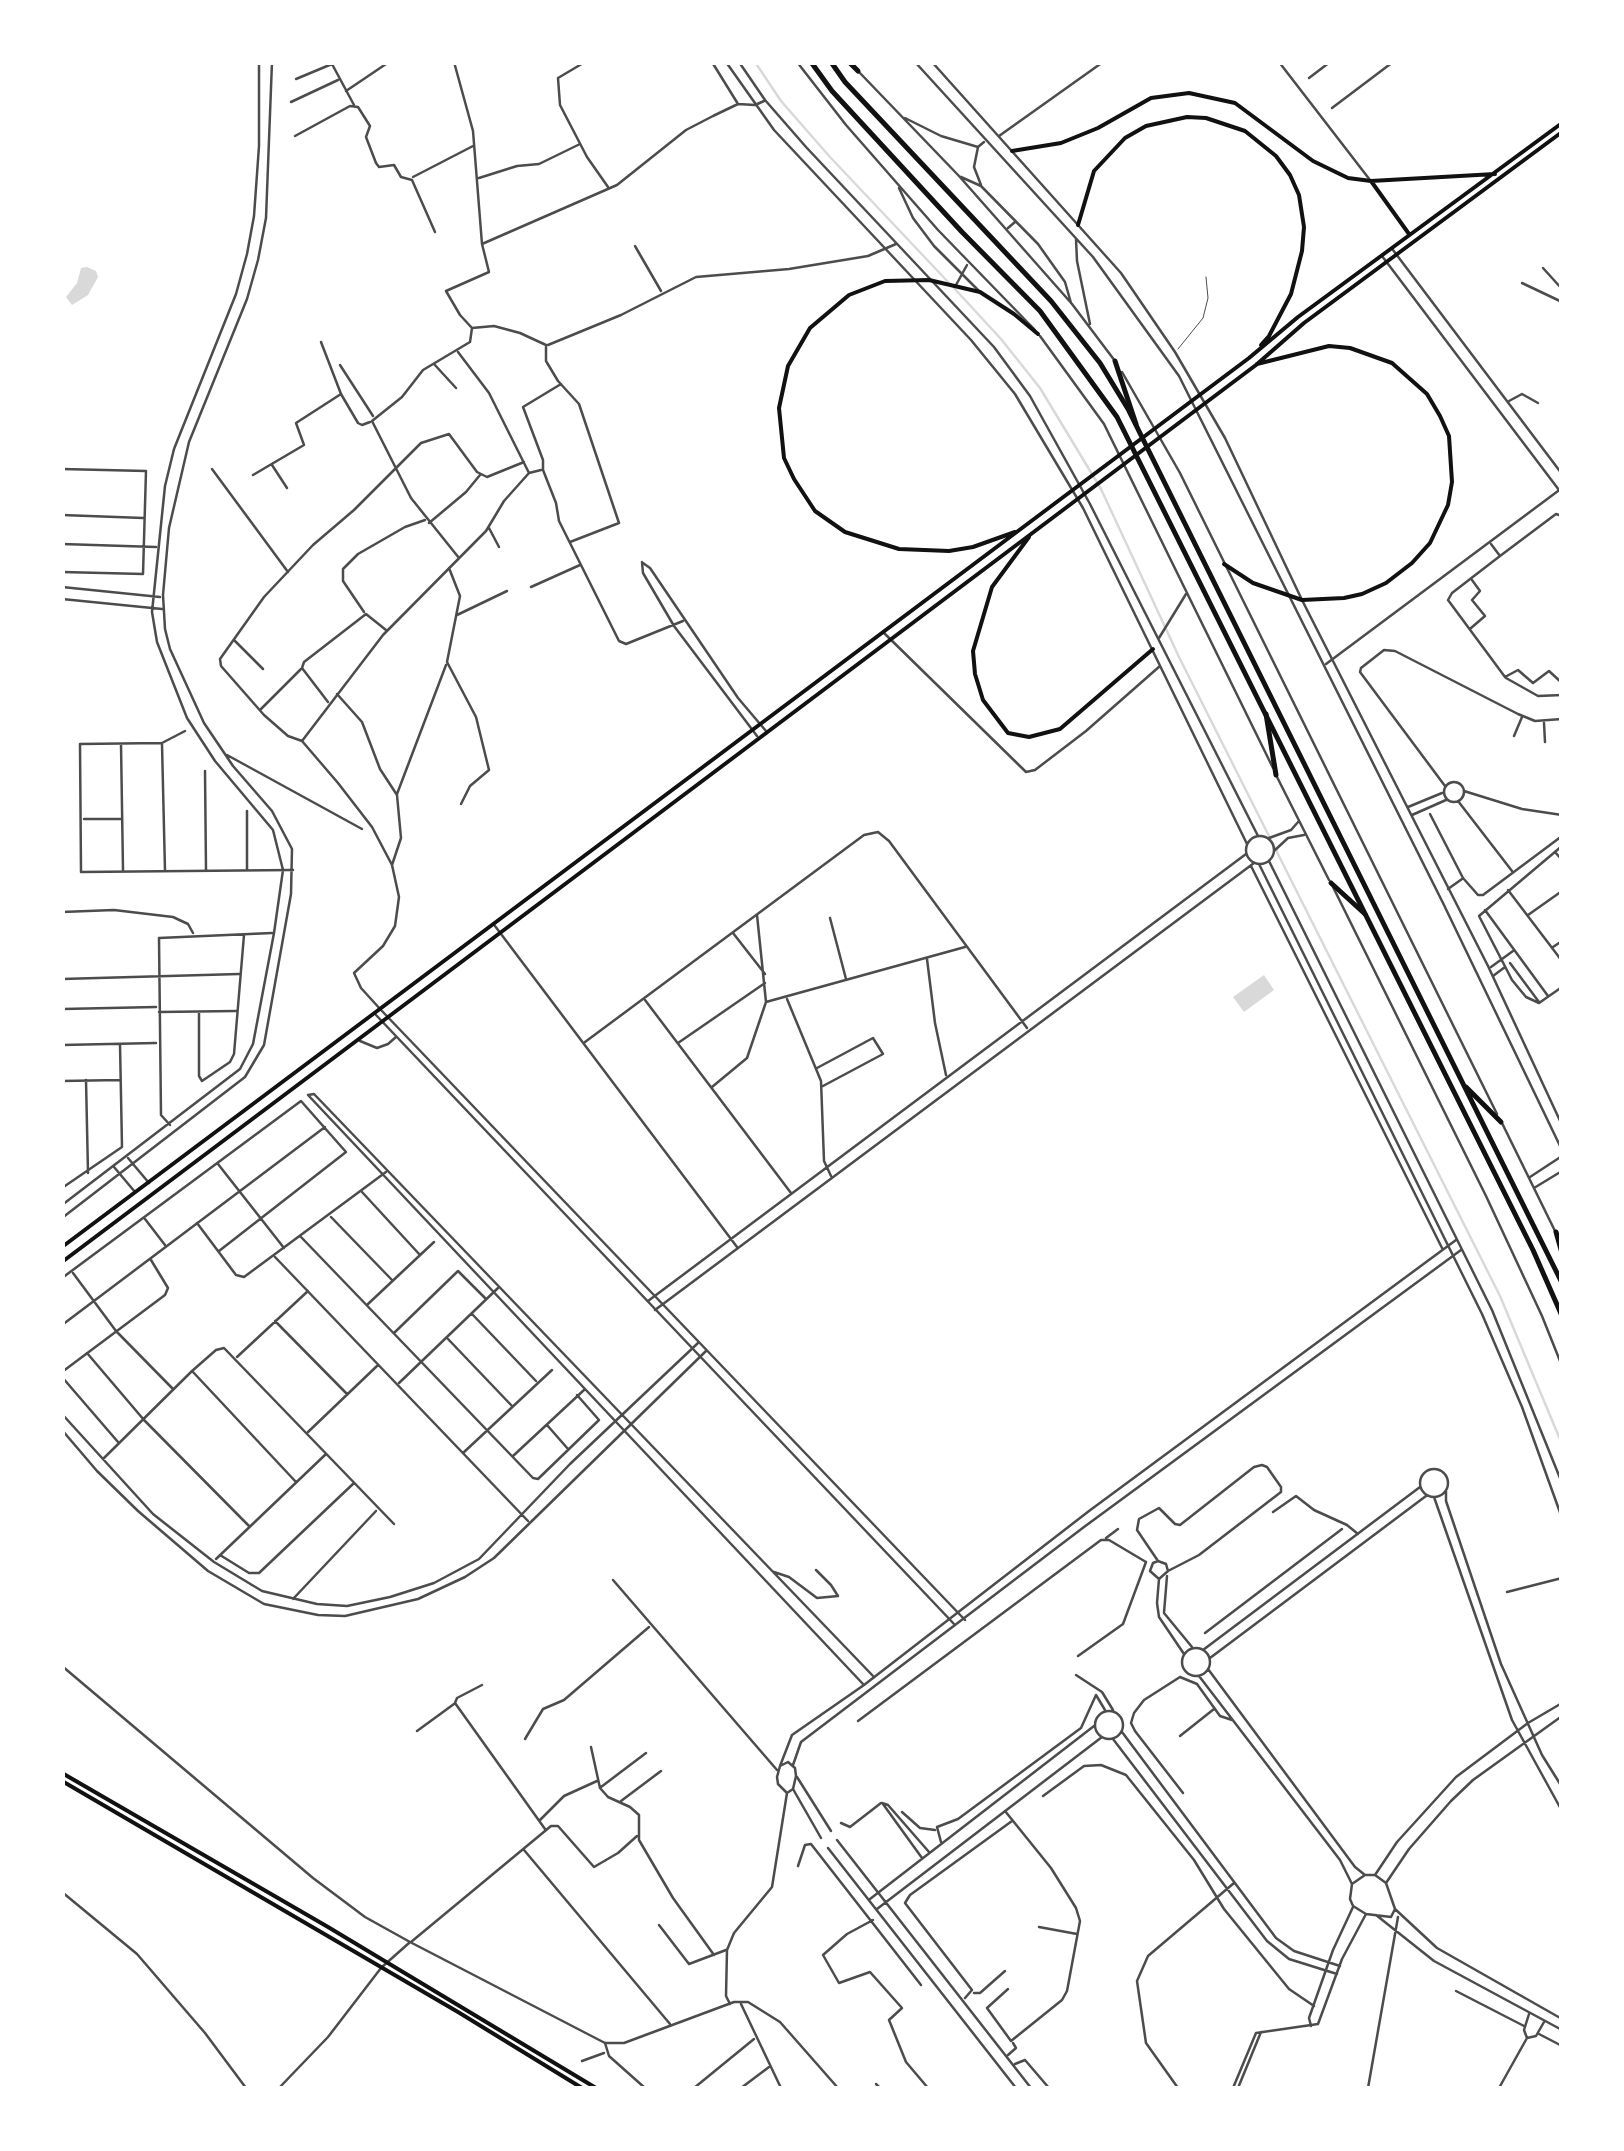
<!DOCTYPE html>
<style>
body{margin:0}
#map{position:relative;width:1624px;height:2151px;overflow:hidden;background:#fff;font-family:"Fira Sans Condensed",sans-serif}
canvas{display:block}
.frame{position:absolute;inset:0;border:65px solid #fff;pointer-events:none}
</style>
<div id="map">
<canvas width="1624" height="2151"></canvas>
<div class="frame"></div>
</div>
<script>
const context = document.querySelector('canvas').getContext('2d');
context.lineJoin = 'round';
function paint(path, color) { context.fillStyle = color; context.fill(path, 'evenodd'); }
const toPath = rows => new Path2D(rows.map(r => 'M' + r).join(''));
function strokePath(path, color, width, dash) { context.strokeStyle = color; context.lineWidth = width; context.lineCap = dash ? 'butt' : 'round'; context.setLineDash(dash || []); context.stroke(path); }
paint(toPath([
 [87,267,96,271,98,277,88,295,72,305,66,297,77,283,81,268],
 [1264,975,1274,990,1244,1012,1233,997]
]), '#d9d9d9');
strokePath(toPath([
 [755,62,781,101,830,157,949,283],
 [954,288,1001,339,1040,388,1101,489,1179,657,1500,1296,1562,1444]
]), '#d9d9d9', 2.5);
strokePath(toPath([
 [1178,349,1203,318,1208,298,1206,277]
]), '#4c4c4c', 1);
strokePath(toPath([
 [454,62,473,131,482,244,489,272,446,291,460,315,472,328],
 [585,62,558,78,560,105,587,157,608,187],
 [712,62,738,104],
 [1279,62,1370,180],
 [1309,78,1330,62],
 [296,79,332,64,354,105],
 [346,91,389,62],
 [291,102,338,80],
 [1332,108,1393,62],
 [295,136,350,106,358,107,370,126,366,137,376,163,379,167,394,165,401,177,412,180,435,232],
 [999,136,1103,62],
 [413,177,473,146],
 [479,178,517,166,539,164,580,144],
 [482,244,617,185,686,130,713,116,738,104,755,105,764,101],
 [635,246,661,291],
 [1543,268,1562,289],
 [1522,283,1562,302],
 [321,342,341,394,358,423,362,425,370,422],
 [548,345,621,315,696,277,789,269,868,256,896,244],
 [546,347,546,361,558,381,579,404,619,523,570,542],
 [458,352,489,393,529,473],
 [434,364,456,388],
 [340,365,373,416],
 [561,384,523,407,543,460,543,470,556,503,559,521,619,641,626,644,683,621],
 [1509,401,1522,394,1538,403],
 [272,465,287,488],
 [62,469,146,471,143,574,62,572],
 [212,469,288,572],
 [253,475,304,445,296,423,341,394],
 [62,515,143,518],
 [1562,516,1556,514,1500,556,1452,593,1448,600,1505,677,1518,670,1533,683,1549,671,1562,683],
 [429,523,466,492,480,475],
 [489,528,499,547],
 [62,544,156,547],
 [1491,544,1500,556],
 [459,558,411,498,372,421,402,397,423,370,470,342,472,328,494,326,520,333,546,345],
 [642,562,643,573,674,626,757,736],
 [643,563,650,568,738,698,766,731],
 [449,568,460,596,447,662,476,717,489,770,470,786,461,804],
 [62,587,160,597],
 [531,587,580,565],
 [62,599,162,609],
 [364,612,343,581,343,569,358,554,405,527,425,520],
 [457,615,507,591],
 [1471,628,1485,616,1472,600,1480,591,1472,580],
 [234,640,263,669],
 [1326,664,1562,488],
 [1506,678,1538,696,1562,695],
 [337,694,362,722,380,769,397,795,401,838,392,865],
 [328,702,302,668,304,662,366,614,386,630],
 [261,709,301,669],
 [1544,723,1545,742],
 [185,731,162,743,80,744,81,872,293,870],
 [1514,736,1522,717],
 [302,741,383,635,486,531,504,501,529,473,541,470],
 [121,744,123,870],
 [162,744,165,871],
 [227,755,362,829],
 [205,771,206,870],
 '1444 792a10 10 0 1 1 20 0a10 10 0 1 1-20 0Z',
 [1445,786,1360,672,1361,668,1384,650,1395,651,1518,714,1535,721,1562,719],
 [1464,791,1522,809,1562,815],
 [397,794,446,665],
 [1458,801,1512,871],
 [1408,807,1442,793],
 [247,811,247,869],
 [1430,814,1463,878,1478,895,1483,895,1562,836],
 [1412,815,1446,800],
 [84,819,121,819],
 [1562,846,1479,916,1512,980,1526,997,1539,1003,1562,987],
 [1555,852,1562,860],
 [1251,866,1442,1248],
 [1448,889,1462,879],
 [1508,890,1562,961],
 [1485,910,1548,996],
 [62,912,114,910,173,917,188,924,193,933],
 [1528,915,1562,891],
 [830,918,846,979],
 [495,926,737,1247],
 [733,933,765,974],
 [1553,947,1562,941],
 [927,959,935,1023,946,1075],
 [1510,963,1539,1002],
 [1491,967,1513,951],
 [1493,976,1505,967],
 [62,979,239,974],
 [62,998,63,1042],
 [787,999,821,1081,824,1161,831,1176],
 [645,1000,791,1193],
 [766,1002,965,947],
 [63,1009,156,1007],
 [381,1010,361,988,354,973,383,946,395,926,399,897,392,865,372,827,338,783,302,741,288,736,264,715,221,666,220,659,264,597,313,545,354,510,421,443,449,434,477,472,487,477,524,462],
 [159,1012,236,1011],
 [199,1012,199,1076,202,1081,230,1062,234,1054,244,935],
 [360,1041,377,1048,388,1044,396,1037],
 [585,1042,864,835,878,832,889,841,1027,1028],
 [678,1043,765,983],
 [62,1045,156,1043],
 [817,1068,873,1038,883,1054,823,1086],
 [86,1080,88,1173],
 [62,1081,120,1080],
 [712,1087,747,1058,766,1002,757,915],
 [170,1125,161,1115,159,938,272,933],
 [128,1158,149,1183],
 [218,1164,284,1248],
 [114,1167,135,1192],
 [62,1188,122,1147,120,1044],
 [362,1192,420,1255],
 [62,1205,240,1069,253,1044,274,933,283,870,273,830,215,761,187,718,157,642,152,612,165,486,174,449,236,294,247,254,254,216,259,146,259,62],
 [331,1217,392,1280],
 [62,1218,245,1077,264,1045,291,894,292,849,272,811,233,766,204,723,170,649,165,629,163,595,169,528,189,442,247,299,258,260,266,218,272,62],
 [145,1219,165,1245],
 [197,1223,236,1275,244,1277,386,1172],
 [301,1237,533,1478,538,1479,599,1420,577,1395],
 [275,1257,528,1521],
 [73,1273,116,1331,172,1388],
 [62,1278,301,1101,346,1152,219,1251],
 [648,1301,1246,854],
 [368,1304,434,1242],
 [655,1310,1254,863],
 [472,1314,536,1381],
 [275,1321,347,1394],
 [62,1325,325,1127],
 [394,1333,458,1271,485,1298],
 [448,1339,512,1406],
 [87,1353,144,1420,249,1526],
 [237,1357,308,1291],
 [62,1372,165,1295,168,1288,151,1260],
 [193,1372,296,1482],
 [62,1377,118,1442],
 [399,1383,498,1288],
 [62,1414,153,1514,214,1562,262,1591,317,1604,347,1606,390,1597,434,1583,479,1559,570,1464,698,1343],
 [547,1425,568,1449],
 [62,1430,97,1471,138,1511,208,1571,264,1604,318,1615,345,1616,418,1599,465,1577,494,1558,706,1351],
 [308,1432,378,1365],
 [463,1453,552,1370],
 [513,1456,584,1390],
 [103,1459,192,1371,216,1350,224,1348,394,1524],
 '1420 1483a14 14 0 1 1 28 0a14 14 0 1 1-28 0Z',
 [1446,1491,1446,1501,1501,1664,1542,1755,1562,1787],
 [1434,1497,1512,1720,1562,1811],
 [1273,1512,1296,1496,1314,1510,1347,1525,1358,1534],
 [1106,1538,1118,1529],
 [220,1555,249,1573,259,1573,354,1483],
 [216,1559,326,1454],
 [1158,1561,1137,1530,1139,1519,1159,1508,1175,1524,1180,1525,1254,1467,1262,1465,1267,1467,1281,1487,1281,1492,1199,1555,1168,1571],
 [774,1572,789,1577,817,1598,838,1596,831,1585,816,1570],
 [1167,1576,1164,1613,1192,1647],
 [1159,1579,1150,1571,1153,1563,1158,1561,1166,1564,1168,1571,1159,1579,1157,1603,1159,1617,1184,1654],
 [613,1580,777,1770],
 [1507,1592,1562,1578],
 [293,1599,376,1511],
 [1205,1633,1342,1529],
 '1182 1662a14 14 0 1 1 28 0a14 14 0 1 1-28 0Z',
 [1203,1650,1420,1487],
 [1078,1656,1123,1624,1146,1562],
 [1210,1658,1426,1496],
 [1208,1669,1355,1867,1365,1875],
 [1076,1675,1102,1692,1113,1710],
 [1199,1676,1340,1860,1352,1884],
 [863,1684,308,1095,314,1094,874,1677],
 [482,1685,457,1698,455,1703,545,1829],
 [1096,1695,1105,1710],
 '1095 1725a14 14 0 1 1 28 0a14 14 0 1 1-28 0Z',
 [858,1721,1101,1540,1109,1540,1146,1562],
 [417,1731,454,1704],
 [1122,1732,1276,1938,1294,1951,1340,1966],
 [1180,1736,1214,1709],
 [525,1739,543,1709,564,1700,649,1627],
 [1113,1739,1267,1941,1289,1959,1337,1974],
 [591,1747,600,1788,608,1797,630,1807,639,1815,639,1840,673,1898,714,1955],
 [797,1777,831,1831],
 [601,1787,646,1753],
 [793,1789,821,1838],
 [1183,1793,1135,1731,1131,1723,1134,1713,1144,1700,1180,1677,1197,1684,1220,1716,1232,1720],
 [1043,1796,1084,1766,1101,1765,1126,1775,1194,1860,1224,1909,1289,1989,1314,2006],
 [621,1801,661,1771],
 [882,1803,888,1805,929,1852],
 [883,1804,922,1858],
 [1005,1811,1051,1868,1076,1908,1080,1921,1067,1991,1062,2000,1011,2041,987,2008,1008,1989],
 [902,1812,920,1828,935,1830],
 [540,1820,564,1796,597,1781],
 [841,1823,850,1827,881,1803],
 [837,1840,1031,2088],
 [941,1842,937,1827,958,1819,1081,1728,1096,1695],
 [828,1848,1016,2088],
 [524,1850,670,2024],
 [798,1866,805,1845,811,1844,921,1985],
 [1365,1875,1375,1875,1386,1883,1395,1909,1391,1917,1366,1914,1353,1906,1350,1899,1352,1884,1365,1875],
 [1375,1875,1397,1842,1456,1777,1528,1723,1562,1703],
 [1386,1883,1409,1849,1451,1801,1473,1780,1562,1716],
 [62,1892,137,1954,205,2033,246,2088],
 [870,1899,1094,1726],
 [877,1909,1102,1737],
 [1395,1909,1437,1948,1562,2019],
 [1376,1915,1434,1961,1562,2030],
 [873,1920,847,1934,823,1955,839,1983,870,1972,902,2008,889,2020,906,2062,928,2088],
 [659,1925,689,1964,726,1950],
 [1039,1927,1077,1934],
 [411,1942,551,1826,558,1826,594,1867,618,1853,637,1836],
 [1456,1991,1524,2026],
 [974,1993,980,1993,1005,1971],
 [965,1998,972,1990,905,1903,910,1895,1012,1821],
 [741,2004,781,2088],
 [1529,2014,1524,2030,1527,2038,1536,2036,1544,2022],
 [1311,2026,1309,2018,1333,1950,1353,1907],
 [1539,2034,1562,2046],
 [605,2043,609,2056,645,2088],
 [1008,2055,1016,2048,1013,2043],
 [582,2061,604,2053],
 [1015,2064,1025,2060,1049,2088],
 [876,2084,880,2088],
 [279,2088,328,2037,381,1968],
 [694,2088,754,2039],
 [741,2088,769,2067],
 [1178,2088,1146,2043,1137,1981,1148,1956,1234,1883],
 [1233,2088,1256,2033,1318,2024,1342,1959,1366,1914],
 [1238,2088,1261,2032],
 [1368,2088,1398,1917],
 [1499,2088,1527,2038]
]), '#4c4c4c', 2.5);
strokePath(toPath([
 [726,62,774,130,971,340,1015,394,1083,508,1247,844],
 [739,62,765,100,806,147,994,347,1030,396,1090,504,1258,836],
 [797,62,846,125,938,230,1035,330],
 [915,62,1093,257,1179,376,1443,903,1562,1150],
 [932,62,1121,273,1175,352,1225,438,1302,600,1488,966,1562,1125],
 [859,72,959,176,1072,304,1115,361],
 [905,118,941,136,978,147],
 [961,177,981,186,1038,244,1065,282,1071,303],
 [981,185,974,167,978,147,984,142],
 [899,188,913,218,934,246,979,291],
 [1008,228,1015,222],
 [1076,239,1077,261,1090,324],
 [1393,250,1562,474],
 [1382,256,1562,494],
 [956,285,967,265],
 [1040,336,1104,424,1273,768],
 [1122,372,1180,473,1497,1114],
 [884,633,1026,772,1035,770,1086,731,1160,666],
 [1159,638,1186,594],
 [1276,775,1329,880],
 '1246 850a14 14 0 1 1 28 0a14 14 0 1 1-28 0Z',
 [1269,838,1291,830,1299,821],
 [1274,851,1288,838,1304,835],
 [1269,861,1492,1310,1562,1483],
 [1259,864,1482,1314,1522,1407,1562,1518],
 [1333,887,1486,1196,1542,1316,1562,1366],
 [382,1011,965,1620],
 [376,1015,955,1625],
 [1501,1121,1555,1231],
 [1530,1177,1562,1156],
 [1534,1188,1562,1171],
 [62,1666,313,1878,365,1917,410,1942,605,2043,624,2043,734,2002,748,2002,780,2022,838,2088],
 [788,1762,795,1768,796,1776,793,1789,787,1793,778,1784,777,1777,780,1766,788,1762],
 [793,1765,801,1742,1084,1527,1461,1250],
 [780,1766,792,1735,864,1685,1089,1511,1456,1240],
 [382,1967,409,1943],
 [730,2004,726,1996,727,1950,734,1933,772,1887,787,1793]
]), '#4c4c4c', 2.5);
strokePath(toPath([
 [1012,151,1061,143,1098,128,1151,98,1189,93,1235,103,1313,161,1348,178,1371,181,1495,174],
 [1371,181,1409,234],
 [1078,225,1094,171,1125,138,1146,126,1187,117,1206,118,1245,131,1276,156,1290,175,1299,195,1304,227,1302,251,1291,294,1269,336,1261,345],
 [1015,532,973,547,949,551,899,549,845,532,815,511,794,479,784,458,779,408,788,366,810,328,849,295,885,281,929,280,980,292,1014,314,1038,334],
 [1029,537,992,587,973,651,975,674,983,700,1008,733,1029,737,1060,729,1153,649],
 [1224,564,1253,583,1302,600,1344,598,1362,594,1386,583,1412,563,1430,543,1448,505,1452,482,1449,436,1440,416,1427,394,1392,363,1350,348,1329,346,1257,364],
 [62,1247,1249,358,1298,317,1562,123],
 [62,1262,1256,365,1304,323,1562,132],
 [62,1773,328,1927,596,2088],
 [62,1781,458,2012,582,2088]
]), '#111', 4);
strokePath(toPath([
 [811,62,832,91,962,232,1040,311,1117,417,1533,1250,1562,1316],
 [831,62,845,82,1051,301,1100,363,1128,409,1562,1283],
 [1466,1087,1501,1122],
 [1556,1232,1562,1253]
]), '#111', 5);
strokePath(toPath([
 [849,62,858,71],
 [1115,361,1136,424],
 [1266,714,1276,775],
 [1331,883,1365,914]
]), '#111', 5);
</script>
